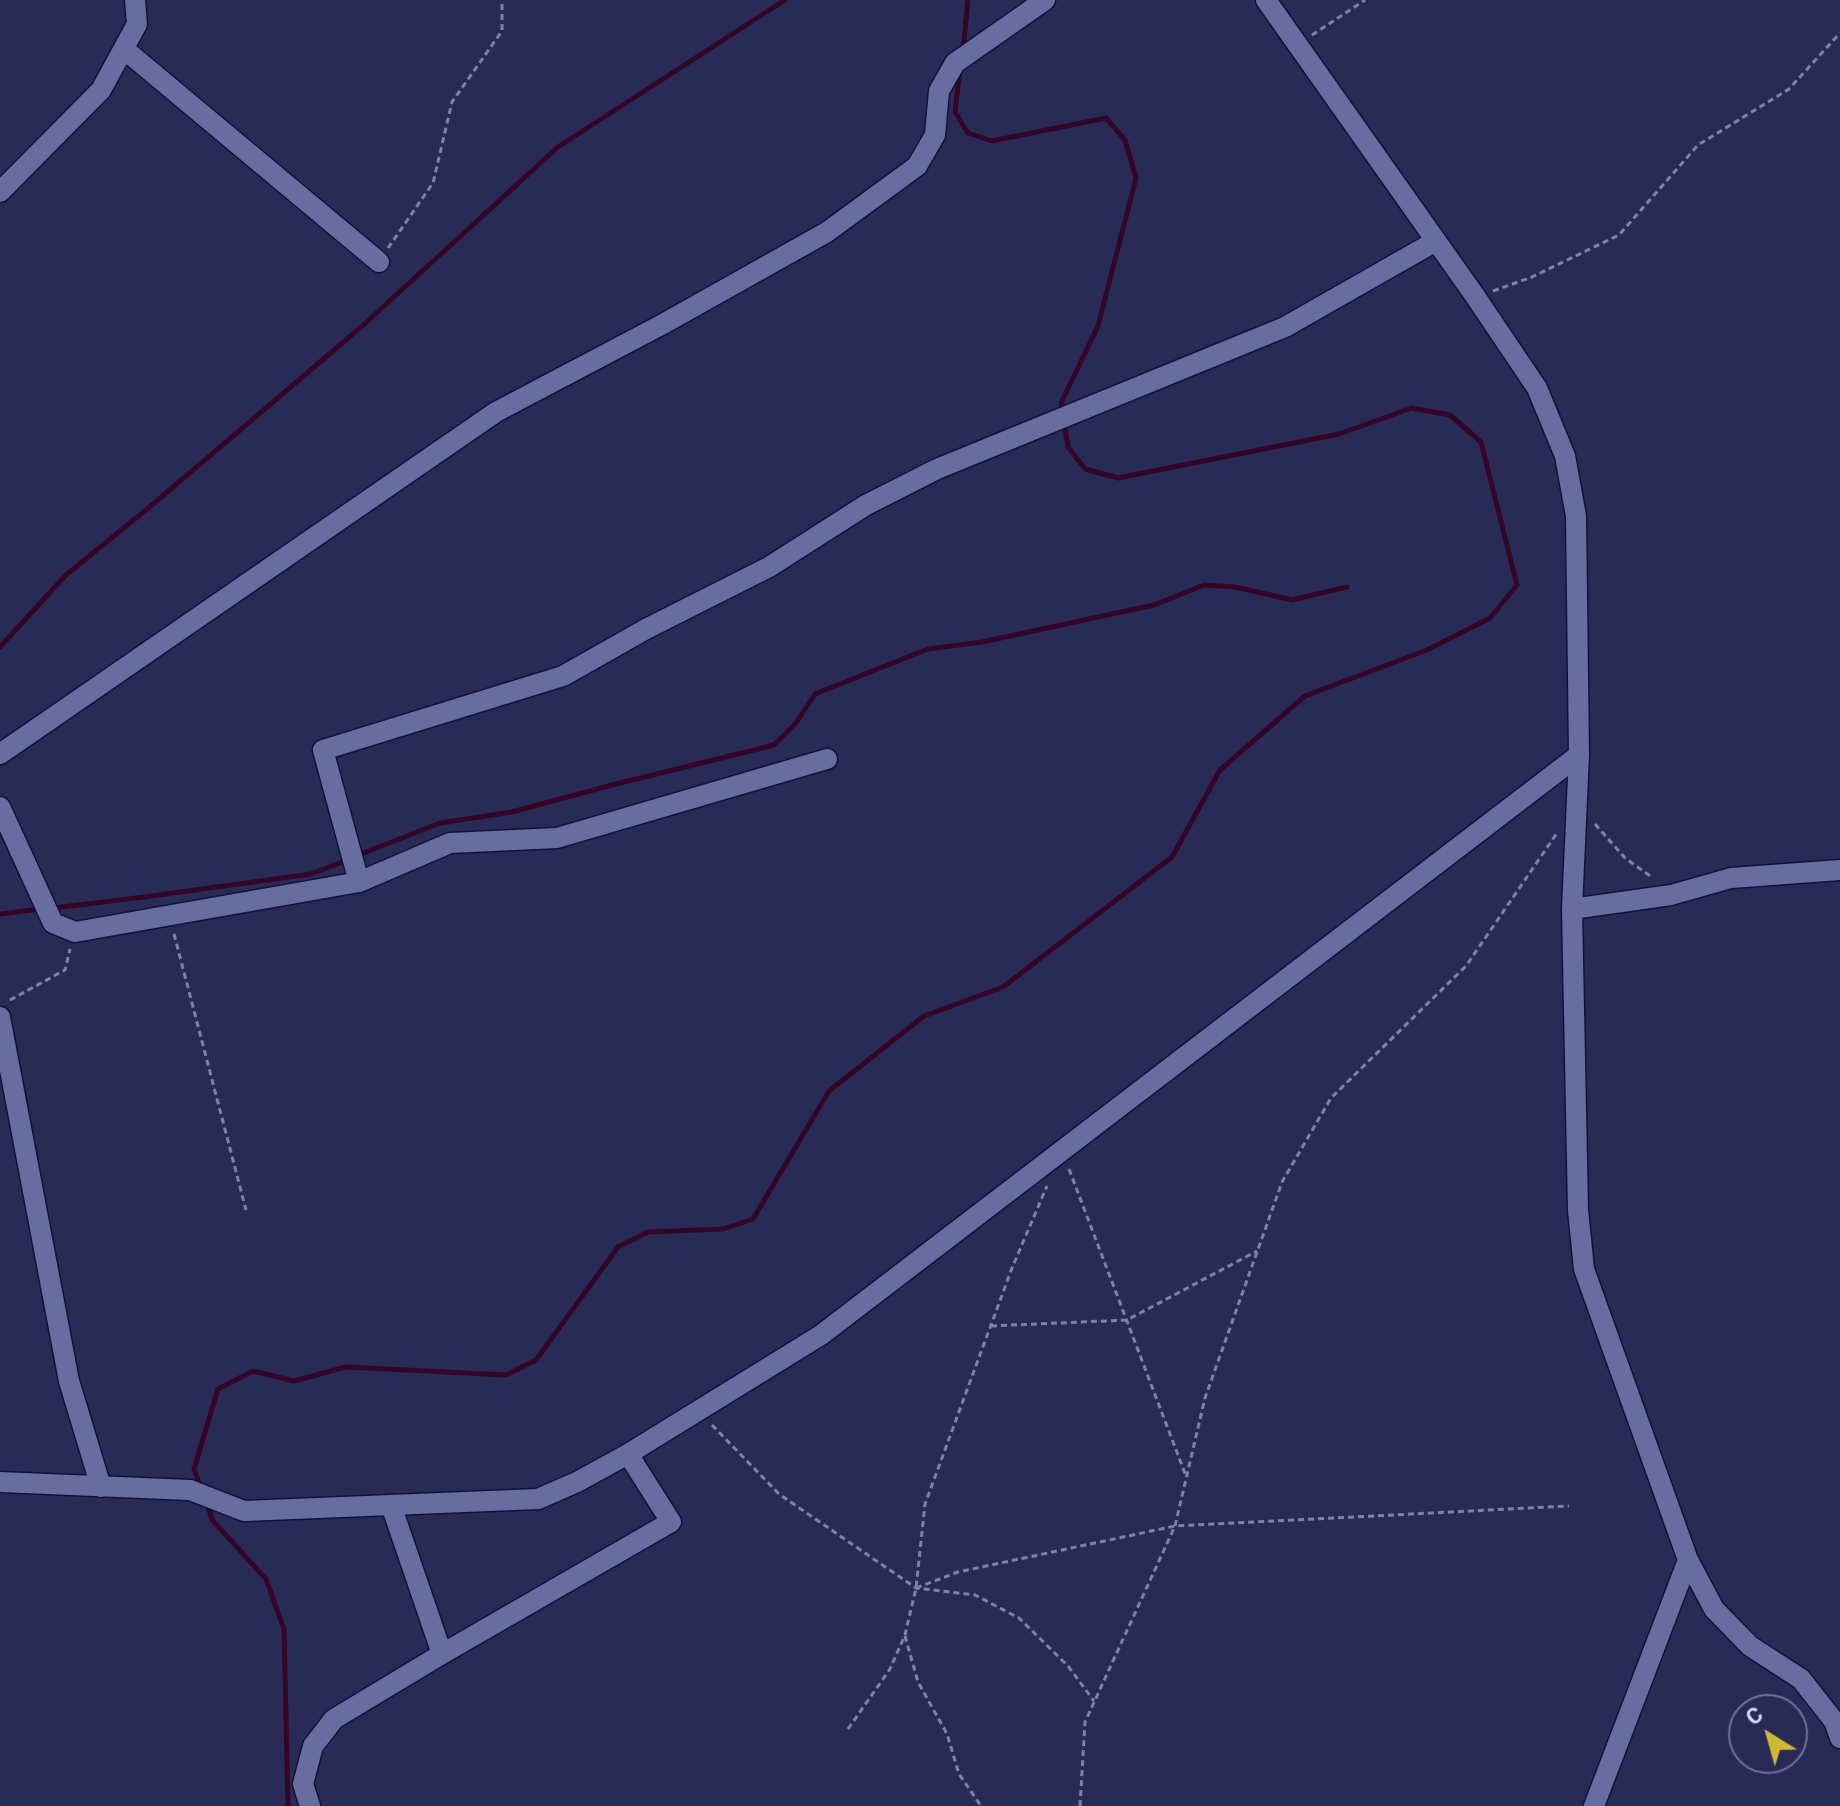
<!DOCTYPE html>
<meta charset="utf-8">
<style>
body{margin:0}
#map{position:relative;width:1840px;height:1806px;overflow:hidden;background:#292b57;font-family:Roboto,sans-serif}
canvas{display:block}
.north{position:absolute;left:1728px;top:1694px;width:80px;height:80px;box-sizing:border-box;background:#292b57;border:2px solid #6e7197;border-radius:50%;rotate:323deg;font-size:22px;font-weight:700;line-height:32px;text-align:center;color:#d6daf6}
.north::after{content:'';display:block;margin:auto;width:28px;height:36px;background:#cfb837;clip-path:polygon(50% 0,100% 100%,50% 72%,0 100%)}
</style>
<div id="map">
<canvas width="1840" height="1806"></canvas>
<div class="north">С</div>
</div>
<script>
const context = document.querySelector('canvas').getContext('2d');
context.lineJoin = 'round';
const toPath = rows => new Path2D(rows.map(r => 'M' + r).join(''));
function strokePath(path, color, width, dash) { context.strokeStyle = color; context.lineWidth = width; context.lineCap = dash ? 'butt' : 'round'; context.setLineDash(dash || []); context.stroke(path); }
strokePath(toPath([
 [963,51,968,0],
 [960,69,955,112,968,133,992,141,1106,118,1125,140,1136,178,1098,326,1061,403,1063,412],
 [0,647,66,575,152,505,360,328,558,147,785,0],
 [356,856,440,823,512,812,608,786,774,745,796,723,815,694,928,649,982,642,1154,605,1204,585,1235,587,1292,600,1347,587],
 [54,908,144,897,311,874,347,860],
 [0,914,40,909],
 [201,1489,194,1469,218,1389,253,1371,294,1381,346,1367,506,1375,536,1360,618,1247,648,1232,723,1229,753,1219,829,1091,924,1016,1003,987,1172,857,1220,770,1305,696,1427,650,1490,618,1517,585,1481,442,1450,415,1412,408,1339,434,1118,478,1085,469,1068,447,1064,422],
 [206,1502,213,1521,266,1579,284,1629,288,1806]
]), '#330628', 5);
const minor = toPath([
 [1266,0,1475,296,1537,388,1565,456,1576,516,1579,755,1572,909,1578,1210,1584,1269,1688,1560,1714,1609,1750,1646,1801,1679,1834,1721,1840,1738],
 [124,49,379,262],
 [0,192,101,90,137,24,135,0],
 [0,754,496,412,663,324,827,232,917,166,935,135,939,91,955,63,1045,0],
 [0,807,53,923,75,932,359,882,450,843,557,838,827,759],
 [359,882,323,750,563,676,646,629,769,567,866,505,937,469,1285,327,1436,241],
 [1572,909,1671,895,1731,878,1840,870],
 [0,1017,69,1381,101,1487],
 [0,1482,190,1490,244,1511,538,1499,577,1482,628,1454,821,1335,1579,755],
 [391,1505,442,1654],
 [310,1806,303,1784,313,1746,334,1719,442,1654,671,1522,628,1454],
 [1594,1806,1688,1560]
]);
strokePath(minor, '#13113b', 23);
strokePath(toPath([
 [1312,35,1365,0],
 [388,248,433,183,452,102,502,31,502,0],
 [1493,291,1532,277,1619,235,1698,145,1789,89,1840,33],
 [1595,824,1625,858,1653,878],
 [174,934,246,1210],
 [10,1000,65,970,70,949],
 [1069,1169,1186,1476],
 [991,1326,1127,1320,1257,1251],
 [712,1425,779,1494,916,1588,975,1595,1019,1618,1068,1666,1094,1701],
 [916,1588,958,1572,1175,1526,1569,1506],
 [905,1636,918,1682,947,1734,959,1774,981,1806],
 [848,1729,890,1669,905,1635,916,1588,925,1504,1012,1268,1047,1186],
 [1080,1806,1085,1722,1175,1526,1205,1398,1282,1182,1331,1098,1466,966,1557,833]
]), '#7f82a6', 3, [6, 4]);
strokePath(minor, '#686d9f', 20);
</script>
